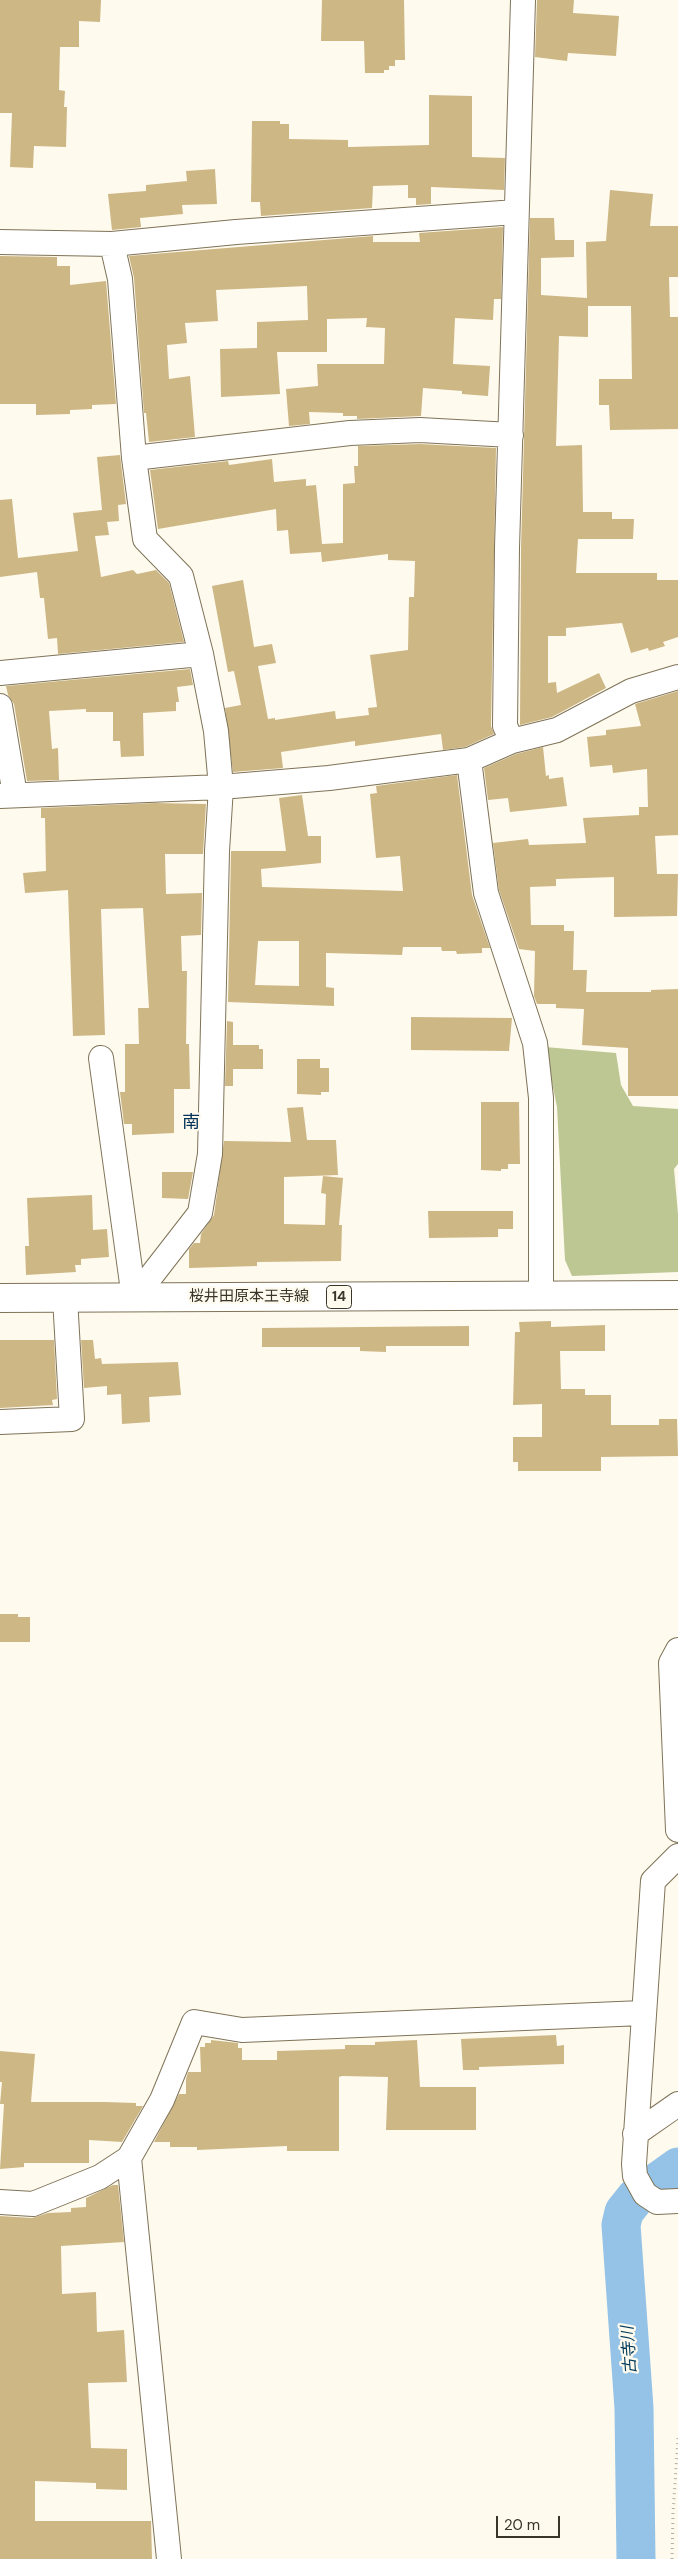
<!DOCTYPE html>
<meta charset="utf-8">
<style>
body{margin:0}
#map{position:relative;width:678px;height:2559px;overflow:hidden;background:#fffaee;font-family:"DM Sans",sans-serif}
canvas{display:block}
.scale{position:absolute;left:496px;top:2516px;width:64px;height:22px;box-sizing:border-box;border:2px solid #3a3529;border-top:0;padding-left:6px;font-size:15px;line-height:18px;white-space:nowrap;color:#3a3529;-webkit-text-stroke:4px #fffaee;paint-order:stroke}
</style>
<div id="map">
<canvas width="678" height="2559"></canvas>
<div class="scale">20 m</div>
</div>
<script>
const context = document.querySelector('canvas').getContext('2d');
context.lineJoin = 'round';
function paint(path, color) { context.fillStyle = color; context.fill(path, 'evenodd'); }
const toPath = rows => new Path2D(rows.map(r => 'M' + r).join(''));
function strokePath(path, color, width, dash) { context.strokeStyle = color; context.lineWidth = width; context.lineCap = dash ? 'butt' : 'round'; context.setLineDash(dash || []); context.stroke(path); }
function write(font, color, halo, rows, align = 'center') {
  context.font = font + ' "DM Sans","Noto Sans JP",sans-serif'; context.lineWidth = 4.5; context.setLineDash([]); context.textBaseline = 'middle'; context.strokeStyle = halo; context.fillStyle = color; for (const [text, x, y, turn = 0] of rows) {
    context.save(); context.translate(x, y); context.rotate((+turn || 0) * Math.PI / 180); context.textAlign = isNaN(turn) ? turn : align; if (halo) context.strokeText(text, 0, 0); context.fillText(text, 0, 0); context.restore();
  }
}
paint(toPath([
 [545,1047,616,1053,621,1085,633,1106,678,1109,678,1164,674,1169,678,1214,678,1272,572,1276,565,1260,557,1107]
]), '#bdc793');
strokePath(toPath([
 [636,2559,634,2408,621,2225,624,2212,636,2197,678,2167]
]), '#94c3e7', 39);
paint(toPath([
 [0,0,101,0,100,22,79,21,79,47,60,47,59,90,65,91,64,107,67,107,66,147,34,146,33,168,10,167,12,113,0,113],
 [322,0,404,0,405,60,395,60,395,66,389,66,389,70,384,70,384,73,365,73,364,41,321,41],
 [537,0,574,0,573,13,619,16,616,56,568,53,567,61,535,57],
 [429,95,472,96,472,157,505,158,504,190,431,187,431,204,416,205,416,198,408,198,408,185,373,186,372,208,261,216,260,202,251,202,252,121,280,121,280,124,289,124,289,139,348,140,348,147,429,145],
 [215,169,217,204,182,205,183,214,140,218,141,227,112,230,108,194,146,191,146,185,187,181,186,171],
 [610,190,653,194,650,226,678,226,678,277,669,277,670,317,678,317,678,429,610,430,609,405,599,405,599,379,632,379,631,306,588,306,588,337,559,336,556,446,582,445,583,512,612,512,612,519,634,519,633,539,578,539,576,573,657,573,657,580,678,580,678,637,663,642,665,646,649,651,648,648,631,653,622,623,566,628,566,636,548,636,548,683,556,682,557,693,599,673,606,688,552,717,520,725,521,548,530,218,554,218,555,240,574,240,574,257,541,258,541,295,587,298,586,242,606,241],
 [503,227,501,299,494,299,493,320,455,318,453,364,490,366,488,396,462,394,462,391,423,388,421,416,357,419,357,416,343,416,343,413,309,412,310,424,289,426,286,389,318,386,317,364,384,364,385,328,366,327,367,318,327,319,327,352,277,352,280,394,221,397,220,349,257,348,257,322,308,320,307,286,216,290,218,321,185,323,187,343,167,345,169,379,190,376,195,437,149,442,146,413,144,413,134,278,129,256,373,236,373,242,420,242,419,233],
 [0,256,57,257,57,266,70,266,70,285,106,281,116,404,92,405,92,409,70,410,70,414,36,415,36,404,0,404],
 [420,444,496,448,491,726,494,734,465,747,443,750,441,734,355,746,355,741,281,752,283,768,233,772,225,708,241,705,234,671,228,672,212,586,243,580,254,647,272,644,276,663,258,666,268,719,275,718,275,720,335,711,336,719,369,715,368,708,377,707,370,655,408,650,409,597,414,597,415,561,388,560,388,554,322,562,321,552,290,554,288,530,277,531,276,509,158,529,150,470,228,461,229,465,272,459,274,482,306,479,306,486,316,485,322,544,343,543,343,484,355,483,354,466,358,466,358,446],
 [120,455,126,504,118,505,119,521,107,522,109,535,95,536,101,577,133,570,137,574,156,570,169,583,184,642,58,654,57,638,48,639,44,598,40,598,37,572,0,577,0,500,12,499,18,558,78,551,73,513,102,510,97,457],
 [190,669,193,685,177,687,179,702,176,702,176,711,143,713,144,756,121,757,120,741,113,741,113,712,86,712,86,709,49,711,52,749,58,748,59,780,27,781,14,704,8,695,6,686],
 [678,691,678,835,655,836,657,874,678,874,677,916,614,917,614,877,556,879,556,886,530,887,531,925,564,925,564,931,574,931,573,970,587,970,586,992,651,992,651,990,678,989,678,1096,628,1096,628,1048,582,1045,584,1009,556,1008,556,1004,537,1004,534,996,535,951,519,949,499,890,493,843,528,839,529,845,586,843,583,818,639,815,639,807,648,807,647,769,613,773,612,765,590,767,587,737,606,735,606,730,641,726,635,704],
 [543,747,546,776,549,775,549,779,563,777,567,806,510,812,508,798,488,800,484,768,516,754],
 [457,775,472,895,490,948,482,948,482,953,457,954,456,951,442,951,441,947,403,947,402,955,326,953,326,987,334,988,334,1006,228,1002,231,851,286,851,279,798,302,795,308,836,321,836,321,863,261,869,262,887,403,891,400,856,376,858,370,794,377,793,376,786],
 [258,941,299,941,299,986,255,985],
 [155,803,206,804,203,854,165,854,166,894,202,893,201,935,181,936,182,971,187,971,186,1044,189,1044,190,1089,174,1089,174,1133,132,1135,132,1124,124,1124,120,1092,125,1092,125,1044,139,1044,138,1008,149,1008,143,908,101,909,105,1035,73,1036,68,890,25,893,23,873,46,871,45,818,41,818,41,808],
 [411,1017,512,1018,509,1051,411,1050],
 [227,1021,233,1022,233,1045,259,1045,259,1049,263,1049,263,1069,233,1069,233,1086,225,1086],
 [297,1059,320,1059,320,1068,329,1068,329,1092,321,1092,321,1095,297,1094],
 [481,1102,519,1102,520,1164,508,1164,508,1169,501,1169,501,1171,481,1170],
 [303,1107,307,1140,336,1140,338,1175,284,1177,284,1224,325,1225,326,1194,321,1193,323,1176,343,1178,339,1225,342,1225,341,1261,257,1262,257,1266,189,1268,189,1249,194,1243,200,1243,201,1234,214,1215,224,1141,291,1142,287,1108],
 [162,1172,193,1172,188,1199,162,1198],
 [92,1195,93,1230,107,1229,109,1257,81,1259,81,1265,75,1265,76,1272,26,1275,25,1246,29,1246,27,1198],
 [428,1211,513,1211,513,1229,498,1229,498,1237,429,1238],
 [551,1321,551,1327,605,1325,605,1351,560,1351,561,1389,585,1389,585,1395,611,1395,611,1425,659,1425,659,1419,677,1419,678,1456,601,1457,601,1471,518,1471,518,1462,513,1462,513,1437,542,1437,542,1404,513,1405,515,1332,520,1332,519,1322],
 [469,1326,469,1346,386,1346,386,1352,360,1351,360,1347,262,1347,262,1328],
 [0,1340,54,1340,57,1399,52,1400,53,1405,0,1408],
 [81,1340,93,1340,95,1359,101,1358,102,1364,178,1362,181,1395,149,1397,150,1422,122,1424,121,1394,107,1395,107,1386,84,1388],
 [0,1614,18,1614,18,1617,30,1617,30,1642,0,1642],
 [556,2035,557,2046,564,2045,564,2064,479,2067,479,2070,463,2070,461,2039],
 [211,2040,238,2043,238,2048,242,2048,242,2060,277,2060,277,2051,345,2049,345,2045,375,2045,375,2042,417,2040,420,2087,476,2087,476,2130,386,2130,388,2077,342,2076,339,2077,339,2151,287,2151,287,2146,197,2150,197,2147,170,2147,170,2142,154,2142,179,2094,186,2094,186,2079,188,2072,201,2072,200,2047,205,2047,205,2043,211,2043],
 [0,2051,35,2054,31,2102,105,2102,136,2103,136,2106,143,2106,122,2142,89,2140,89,2163,24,2163,24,2167,0,2169,4,2104,0,2104,2,2082,0,2082],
 [113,2185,118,2185,124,2242,61,2246,62,2294,96,2292,97,2332,124,2330,127,2382,88,2383,91,2448,127,2449,127,2490,96,2489,96,2483,35,2481,35,2521,151,2521,152,2559,0,2559,0,2216,32,2218,48,2213,71,2212,71,2208,86,2207,86,2198]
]), '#cdb785');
const street = toPath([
 [0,242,112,244,236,232,516,212],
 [112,244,120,279,134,458,145,539,181,576,201,654,216,731,221,787,217,851,210,1154,200,1213,134,1298],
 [134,458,350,433,420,430,511,435],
 [0,673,201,654],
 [0,706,15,795],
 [512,741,505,726,507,548,523,0],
 [469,760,486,893,535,1043,541,1098,541,1297],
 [0,796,221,787,329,778,469,760,512,741,557,730,631,691,678,677],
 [101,1058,134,1298],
 [0,1422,72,1419,65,1298],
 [678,1650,671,1663,678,1830],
 [678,1856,653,1881,634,2164,635,2176,645,2194,657,2202,678,2201],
 [635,2134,678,2104],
 [129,2158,169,2559],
 [0,2202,33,2204,100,2177,129,2158,162,2100,194,2022,242,2030,642,2013]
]);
const primary = toPath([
 [0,1298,678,1295]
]);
strokePath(street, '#7f7358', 26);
strokePath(primary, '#7f7358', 30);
strokePath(toPath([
 [672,2559,673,2513,678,2438]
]), '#b4afa3', 3, [1, 4]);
strokePath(street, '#fff', 24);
strokePath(primary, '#fff', 28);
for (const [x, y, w] of [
 [339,1297,25]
]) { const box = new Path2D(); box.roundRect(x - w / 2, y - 11.5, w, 23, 4); context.fillStyle = '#fffaee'; context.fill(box); strokePath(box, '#3a3529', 1); }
write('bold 14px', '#3a3529', null, [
 ["14",339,1297]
]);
write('15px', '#3a3529', '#fffaee', [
 ["桜井田原本王寺線",249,1297]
]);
write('italic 16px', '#003b5c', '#fffaee', [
 ["古寺川",630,2350,-94]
]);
write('18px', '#033458', '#fffaee', [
 ["南",191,1123]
]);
</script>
